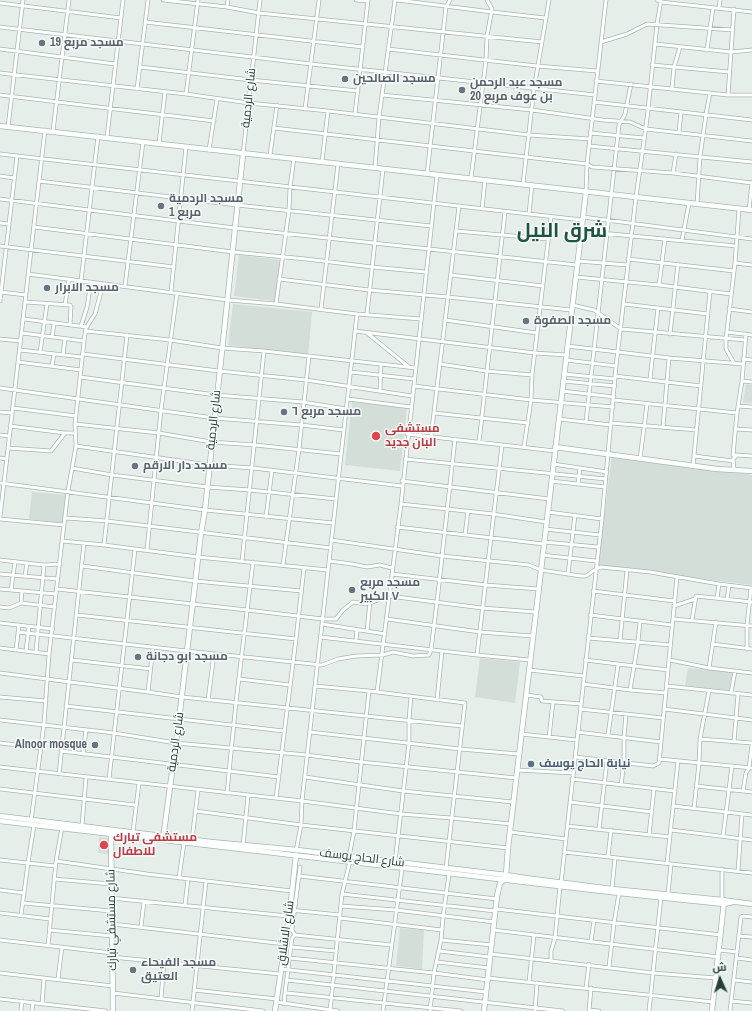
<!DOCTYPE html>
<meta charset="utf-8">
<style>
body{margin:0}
#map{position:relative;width:752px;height:1011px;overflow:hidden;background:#e5eee9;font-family:"Archivo Narrow",Cairo,sans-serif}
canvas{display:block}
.north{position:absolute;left:700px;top:959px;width:40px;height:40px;-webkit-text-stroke:3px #f6faf8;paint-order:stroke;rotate:357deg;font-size:11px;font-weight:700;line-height:16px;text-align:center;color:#244036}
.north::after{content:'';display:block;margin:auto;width:14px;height:18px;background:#244036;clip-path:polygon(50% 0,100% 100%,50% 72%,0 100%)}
</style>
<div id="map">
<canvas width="752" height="1011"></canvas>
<div class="north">ش</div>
</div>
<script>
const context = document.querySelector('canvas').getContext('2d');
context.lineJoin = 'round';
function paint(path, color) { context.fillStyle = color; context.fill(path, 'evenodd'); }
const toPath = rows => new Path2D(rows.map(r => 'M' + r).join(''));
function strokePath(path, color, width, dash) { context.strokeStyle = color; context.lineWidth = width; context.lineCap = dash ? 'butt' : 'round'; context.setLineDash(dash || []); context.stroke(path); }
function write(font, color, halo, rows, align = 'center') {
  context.font = font + ' "Archivo Narrow",Cairo,sans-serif'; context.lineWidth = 3; context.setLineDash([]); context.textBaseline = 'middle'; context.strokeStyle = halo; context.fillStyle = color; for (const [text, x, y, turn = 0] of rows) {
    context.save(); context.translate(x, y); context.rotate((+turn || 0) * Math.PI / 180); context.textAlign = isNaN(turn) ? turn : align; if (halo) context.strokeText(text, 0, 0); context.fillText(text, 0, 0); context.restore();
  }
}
paint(toPath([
 [239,255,281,260,275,301,234,296],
 [233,304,312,312,308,355,228,345],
 [746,384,752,385,752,403,743,402],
 [352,402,407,408,400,471,345,465],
 [612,455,752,475,752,585,598,566],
 [32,492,66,495,63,523,29,519],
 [480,658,520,662,515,703,475,697],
 [688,668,732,672,729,690,685,686],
 [99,837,111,838,110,854,98,853],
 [400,928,424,930,422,969,396,966]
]), '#d3ded8');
const street = toPath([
 [163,0,227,7,259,13,542,42],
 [356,0,368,1],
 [397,0,492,12,545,18],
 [657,0,661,2,752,12],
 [0,3,121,18],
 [227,7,228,0],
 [719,8,720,0],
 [145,22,363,47],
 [0,27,311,64,595,95],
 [601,42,627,34,647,24,733,30],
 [655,44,731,52,752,50],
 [0,49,115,64],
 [388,49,537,66,597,71],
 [707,50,713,8],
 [652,65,729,72],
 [140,67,251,80,358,91],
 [0,73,186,94,249,103,328,111,529,135,590,139],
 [596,81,728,95,752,95],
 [672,88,674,67,680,47],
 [137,89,148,0],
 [186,94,198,0],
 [0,95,214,121],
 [382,95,532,110,603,120,630,122,646,129,752,141],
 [728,95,734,9],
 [594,102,752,120],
 [305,109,319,0],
 [355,114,368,0],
 [8,127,23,0],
 [274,128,526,157,587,164,592,167,673,173,752,183],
 [53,131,69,0],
 [679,131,681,112],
 [590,133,644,138],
 [107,137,123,0],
 [159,143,165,92],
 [589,146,752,162],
 [209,150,217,99],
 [0,154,582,220],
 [243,154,260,0],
 [270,155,277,105],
 [322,162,328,111],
 [375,168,379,117,395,0],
 [673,173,676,154],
 [427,174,446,7,450,0],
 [0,176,14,178],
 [471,178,486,60,487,36,492,9,487,0],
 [39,181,237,205,431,226],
 [523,184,534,89,549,0],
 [586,192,587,164,606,0],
 [0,199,235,228,577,265],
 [697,204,700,157,706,114,710,93],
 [482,209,485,180],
 [749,210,752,182],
 [529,214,532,185],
 [583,217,752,239],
 [0,223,9,224],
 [34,227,233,252,306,259,372,267,426,272],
 [456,231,548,239],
 [581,231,736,246],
 [682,240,689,203],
 [0,246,174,267],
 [628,259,734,271],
 [577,261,628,265],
 [735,263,752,265],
 [28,274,228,300,276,304,357,314,421,319],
 [451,275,543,286],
 [576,277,659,285,731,294],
 [279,279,369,290,448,297,571,310],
 [81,281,98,136],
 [659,285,665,239],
 [125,286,143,142],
 [0,292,26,295],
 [171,292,186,147],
 [0,301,17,156],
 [25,302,70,305,71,307,70,325],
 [276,304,289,210,290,187,294,158],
 [624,304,708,314],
 [65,305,69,279],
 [572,305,594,310,621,329,745,340],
 [321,309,338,164],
 [729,309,752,312],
 [367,314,383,169],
 [24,319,87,327],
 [445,320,537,333],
 [81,326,87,307,91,282],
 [86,331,170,340,222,348,264,351,416,368],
 [355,331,535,353,566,355],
 [727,332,752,335],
 [22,333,84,341],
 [367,333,409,367],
 [670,334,678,264],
 [52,337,54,324],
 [0,339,21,341],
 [567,346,669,358,743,364],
 [20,350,82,357],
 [40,352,47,304],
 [83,354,219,371,306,380,412,396],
 [63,355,65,339],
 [743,359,752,360],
 [566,360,616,366],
 [18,362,81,370],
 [734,363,726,349,726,339,735,263,739,209],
 [440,364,486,371,532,375],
 [52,366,54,354],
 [351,372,414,379],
 [564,374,615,379],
 [615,376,701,386],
 [80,377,216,395,303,402,346,409],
 [650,379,658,308],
 [563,381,615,386],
 [742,381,752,382],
 [414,386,531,400,613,407],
 [0,388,214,418,301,425,344,430],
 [380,391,381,365],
 [562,391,614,397],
 [348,399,411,407],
 [614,400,737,413],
 [738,406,752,407],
 [13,408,76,416],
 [0,412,12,413],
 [434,413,528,423],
 [559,419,611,425],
 [586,422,619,125,625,114,631,84],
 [611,423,697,430],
 [75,424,159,433,211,442,255,445,341,454],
 [10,426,65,433,75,433],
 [663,427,669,358],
 [735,429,752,430],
 [407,434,555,451],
 [0,435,9,436],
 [431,437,459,206],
 [479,442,505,212],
 [76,446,209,465,253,468,402,486],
 [524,447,531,400,532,375,551,217],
 [8,448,51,451,65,433],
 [737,455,752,456],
 [694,456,733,461],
 [0,458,7,459],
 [405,459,606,479],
 [640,459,647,404],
 [553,464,607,472],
 [693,466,710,291],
 [72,468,112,475,207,487,250,490,336,499],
 [734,470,733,459,737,455,733,455,737,413,742,381,746,334],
 [402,481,549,499],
 [551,481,605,487],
 [0,483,205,510,333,523],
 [578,484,580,468],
 [401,504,493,514,546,522],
 [548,512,602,519],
 [0,517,45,130],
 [266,517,272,470],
 [66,518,107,521,331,548],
 [0,519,64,525],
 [397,527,544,544],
 [545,529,600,535],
 [465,535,468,511],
 [331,540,442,556,529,565,541,570,581,576,586,576,596,569,601,567,650,572,719,584,752,588],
 [62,541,104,545,198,557,328,570],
 [544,542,598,547],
 [104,545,127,335],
 [147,550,161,410,177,293],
 [542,555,596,561],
 [0,560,44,565,60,564],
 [242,561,264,351],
 [329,561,352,564,367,567,380,565,392,568],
 [283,565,299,449,309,356],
 [82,566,195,581,301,591],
 [0,574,58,579],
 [392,574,486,585,538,589],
 [568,574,575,515],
 [25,576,27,563],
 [0,589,56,594],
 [57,589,247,610,323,619,336,619,343,610,353,602,366,604,389,596,482,608,536,612],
 [11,590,15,562],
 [593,591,674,601],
 [717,598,719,584],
 [727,599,729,586],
 [21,603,22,591],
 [674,606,695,599],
 [0,607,9,608,21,603,55,607],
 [77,615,296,639],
 [590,615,672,625],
 [387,619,480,632,533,636],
 [673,619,752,626],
 [692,620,696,596,752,602],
 [0,623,53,629],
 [322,624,385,634],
 [367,631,370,602],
 [18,632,187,651,322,665,338,659,356,656,383,655,393,652,413,656,429,655,431,650,437,602,455,439],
 [320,637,477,655,530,660],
 [588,638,671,645],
 [356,641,357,630],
 [620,641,627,570],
 [712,644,752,649],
 [0,648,49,654],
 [747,649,747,625,751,588],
 [16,650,19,625],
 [26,651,29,627],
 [36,652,44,565],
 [477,655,502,445],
 [72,660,151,669],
 [585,660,668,670],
 [670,660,709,668,752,673],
 [709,668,716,622],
 [529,670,584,676],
 [0,673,148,692,182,697,462,726],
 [239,679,290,685],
 [583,684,630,690,666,693],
 [315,686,369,691,465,703,446,868],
 [667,686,752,695],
 [630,690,638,642,640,621],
 [148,692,153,647],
 [377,692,401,504,437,175],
 [731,693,735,671],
 [526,695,541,697,542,701,581,704],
 [0,697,46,701],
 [208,700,214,654],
 [437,700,442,651],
 [66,706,284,731],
 [580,709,663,718],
 [664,709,752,720],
 [0,720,114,733,176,743,307,755,361,762,516,778],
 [310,732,460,749,519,754],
 [577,732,661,742],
 [521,734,577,740],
 [608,735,618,665],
 [549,737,553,702],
 [700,739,752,743],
 [734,742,738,694],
 [0,743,41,748],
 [61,751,279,777],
 [83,754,86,730],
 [575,757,653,766,659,763,677,577],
 [659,759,752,768],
 [0,767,302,801,401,814,451,818,511,824],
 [517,770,573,773],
 [59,774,84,543],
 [305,777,403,791,513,802],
 [109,779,135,549],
 [572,779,675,791],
 [621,785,624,762,624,737,626,714],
 [696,786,752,792],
 [0,789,135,805],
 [743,791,746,773,749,768,752,745],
 [227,793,236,702,253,562],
 [276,798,296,639,304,568],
 [570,802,652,812],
 [673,806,752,815],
 [694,809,699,763,700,739,709,691],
 [196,811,301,825,508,848],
 [31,821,44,724,49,654,62,541,68,491,76,446,75,424,84,341,86,328,95,314,103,284],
 [82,826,86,777],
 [567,826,670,837],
 [599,829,607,761],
 [671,830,752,840],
 [133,832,139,783],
 [510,832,566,839],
 [649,835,654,789],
 [723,836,732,766],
 [192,840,198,790],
 [243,846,248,796],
 [296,851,301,825,302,801,357,314],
 [564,852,752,873],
 [349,857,354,831,369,691],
 [608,857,611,830],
 [0,860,55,866],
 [56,861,147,874,292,891],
 [395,862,409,743,409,720,411,696],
 [667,863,678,761],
 [738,871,742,814],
 [299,876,497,899],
 [179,878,184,843],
 [54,879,111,884],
 [561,883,602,519,616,366,636,197,647,119,657,24,661,0],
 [612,889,615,858],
 [0,890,24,893],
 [342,894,495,911],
 [668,894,671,864],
 [111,898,288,916],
 [722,900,722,869],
 [23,903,111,911],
 [185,905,188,879],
 [341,906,396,910,494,922],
 [496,909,721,935],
 [290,910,340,915],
 [0,913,50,919],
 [21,915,28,863,34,825],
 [340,918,442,930],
 [112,924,285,944],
 [141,927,144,901],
 [49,930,112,936],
 [493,930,719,957],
 [295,935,391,945],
 [739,936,752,937],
 [0,940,112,953],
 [441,940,492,945],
 [591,942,594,920],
 [48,946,56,861,62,827],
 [291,947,336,951],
 [719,950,737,952],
 [439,951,490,957],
 [491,954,653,973,716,978],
 [112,957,280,974],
 [290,958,434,973,488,980],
 [737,958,752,960],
 [551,960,551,951,555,938,560,886],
 [437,962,489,968],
 [609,967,614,923,619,893],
 [281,969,486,992],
 [0,973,113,986],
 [488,978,713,1002],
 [58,979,62,947],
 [287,980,563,1011],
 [734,980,752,982],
 [529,982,534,935],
 [586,988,589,964],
 [194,990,277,999],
 [113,993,263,1011],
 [285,993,292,938,295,935,292,930,300,867],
 [161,998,164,962],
 [0,999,106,1011],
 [731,1001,752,1003],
 [276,1002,338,1011],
 [42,1004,44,978],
 [284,1004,285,993,287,993,461,1011],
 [589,1010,599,1011],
 [21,1011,22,1001],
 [32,1011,33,1002],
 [192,1011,206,881],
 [330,1011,342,894,350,861],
 [383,1011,402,869],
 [430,1011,434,973,441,940,443,917,449,874],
 [535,1011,537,983],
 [589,1011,591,988],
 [649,1011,661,897],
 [730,1011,741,917,743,916,752,917]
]);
const secondary = toPath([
 [0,126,752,210],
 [555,447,717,469,752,471],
 [0,816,211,842,297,850,506,875,525,878,612,889,722,900,752,904],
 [0,821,619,893,724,904,733,902],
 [111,831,113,1011],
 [163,839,179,720,201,533,205,510,243,154],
 [275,1011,290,910,296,855],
 [484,1011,497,896,500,883,504,880,506,875,508,848,586,192],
 [712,1011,724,902]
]);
strokePath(street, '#a7b6b0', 4.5);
strokePath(secondary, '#a3bab0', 6);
strokePath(street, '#fff', 3);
strokePath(secondary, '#fff', 4.5);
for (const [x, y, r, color] of [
 [42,43,4,"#6b7280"],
 [345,79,4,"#6b7280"],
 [462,90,4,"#6b7280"],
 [161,206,4,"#6b7280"],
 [47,288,4,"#6b7280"],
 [526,321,4,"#6b7280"],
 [284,412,4,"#6b7280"],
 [376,436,5,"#e0444e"],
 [135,466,4,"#6b7280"],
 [352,590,4,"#6b7280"],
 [138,657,4,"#6b7280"],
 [95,745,4,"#6b7280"],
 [531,764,4,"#5c6f8a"],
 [104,845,5,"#e0444e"],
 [133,970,4,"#6b7280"]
]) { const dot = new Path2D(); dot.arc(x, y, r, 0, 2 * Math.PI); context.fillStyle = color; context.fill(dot); strokePath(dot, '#f6faf8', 1.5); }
write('bold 12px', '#5b616d', '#f6faf8', [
 ["مسجد مربع 19",50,43],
 ["مسجد الصالحين",353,79],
 ["مسجد عبد الرحمن",470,83],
 ["بن عوف مربع 20",470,97],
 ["مسجد الردمية",169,199],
 ["مربع 1",169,213],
 ["مسجد الابرار",55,288],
 ["مسجد الصفوة",534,321],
 ["مسجد مربع ٦",292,412],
 ["مسجد دار الارقم",143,466],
 ["مسجد مربع",360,583],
 ["٧ الكبير",360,597],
 ["مسجد ابو دجانة",146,657],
 ["Alnoor mosque",87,745,"right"],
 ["مسجد الفيحاء",141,963],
 ["العتيق",141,977]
], 'left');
write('12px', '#244036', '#f6faf8', [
 ["شارع الردمية",249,98,-84],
 ["شارع الردمية",214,420,-84],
 ["شارع الردمية",176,742,-82],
 ["شارع الحاج يوسف",362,858,7],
 ["شارع مستشفي تبارك",112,920,-91],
 ["شارع الاشلاق",286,933,-82]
]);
write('bold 12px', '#be3a42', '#f6faf8', [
 ["مستشفى",385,429],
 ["البان جديد",385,443],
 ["مستشفى تبارك",113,838],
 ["للاطفال",113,852]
], 'left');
write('bold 12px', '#4e5e75', '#f6faf8', [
 ["نيابة الحاج يوسف",539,764]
], 'left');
write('bold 20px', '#1f5342', '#f6faf8', [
 ["شرق النيل",562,232]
]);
</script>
